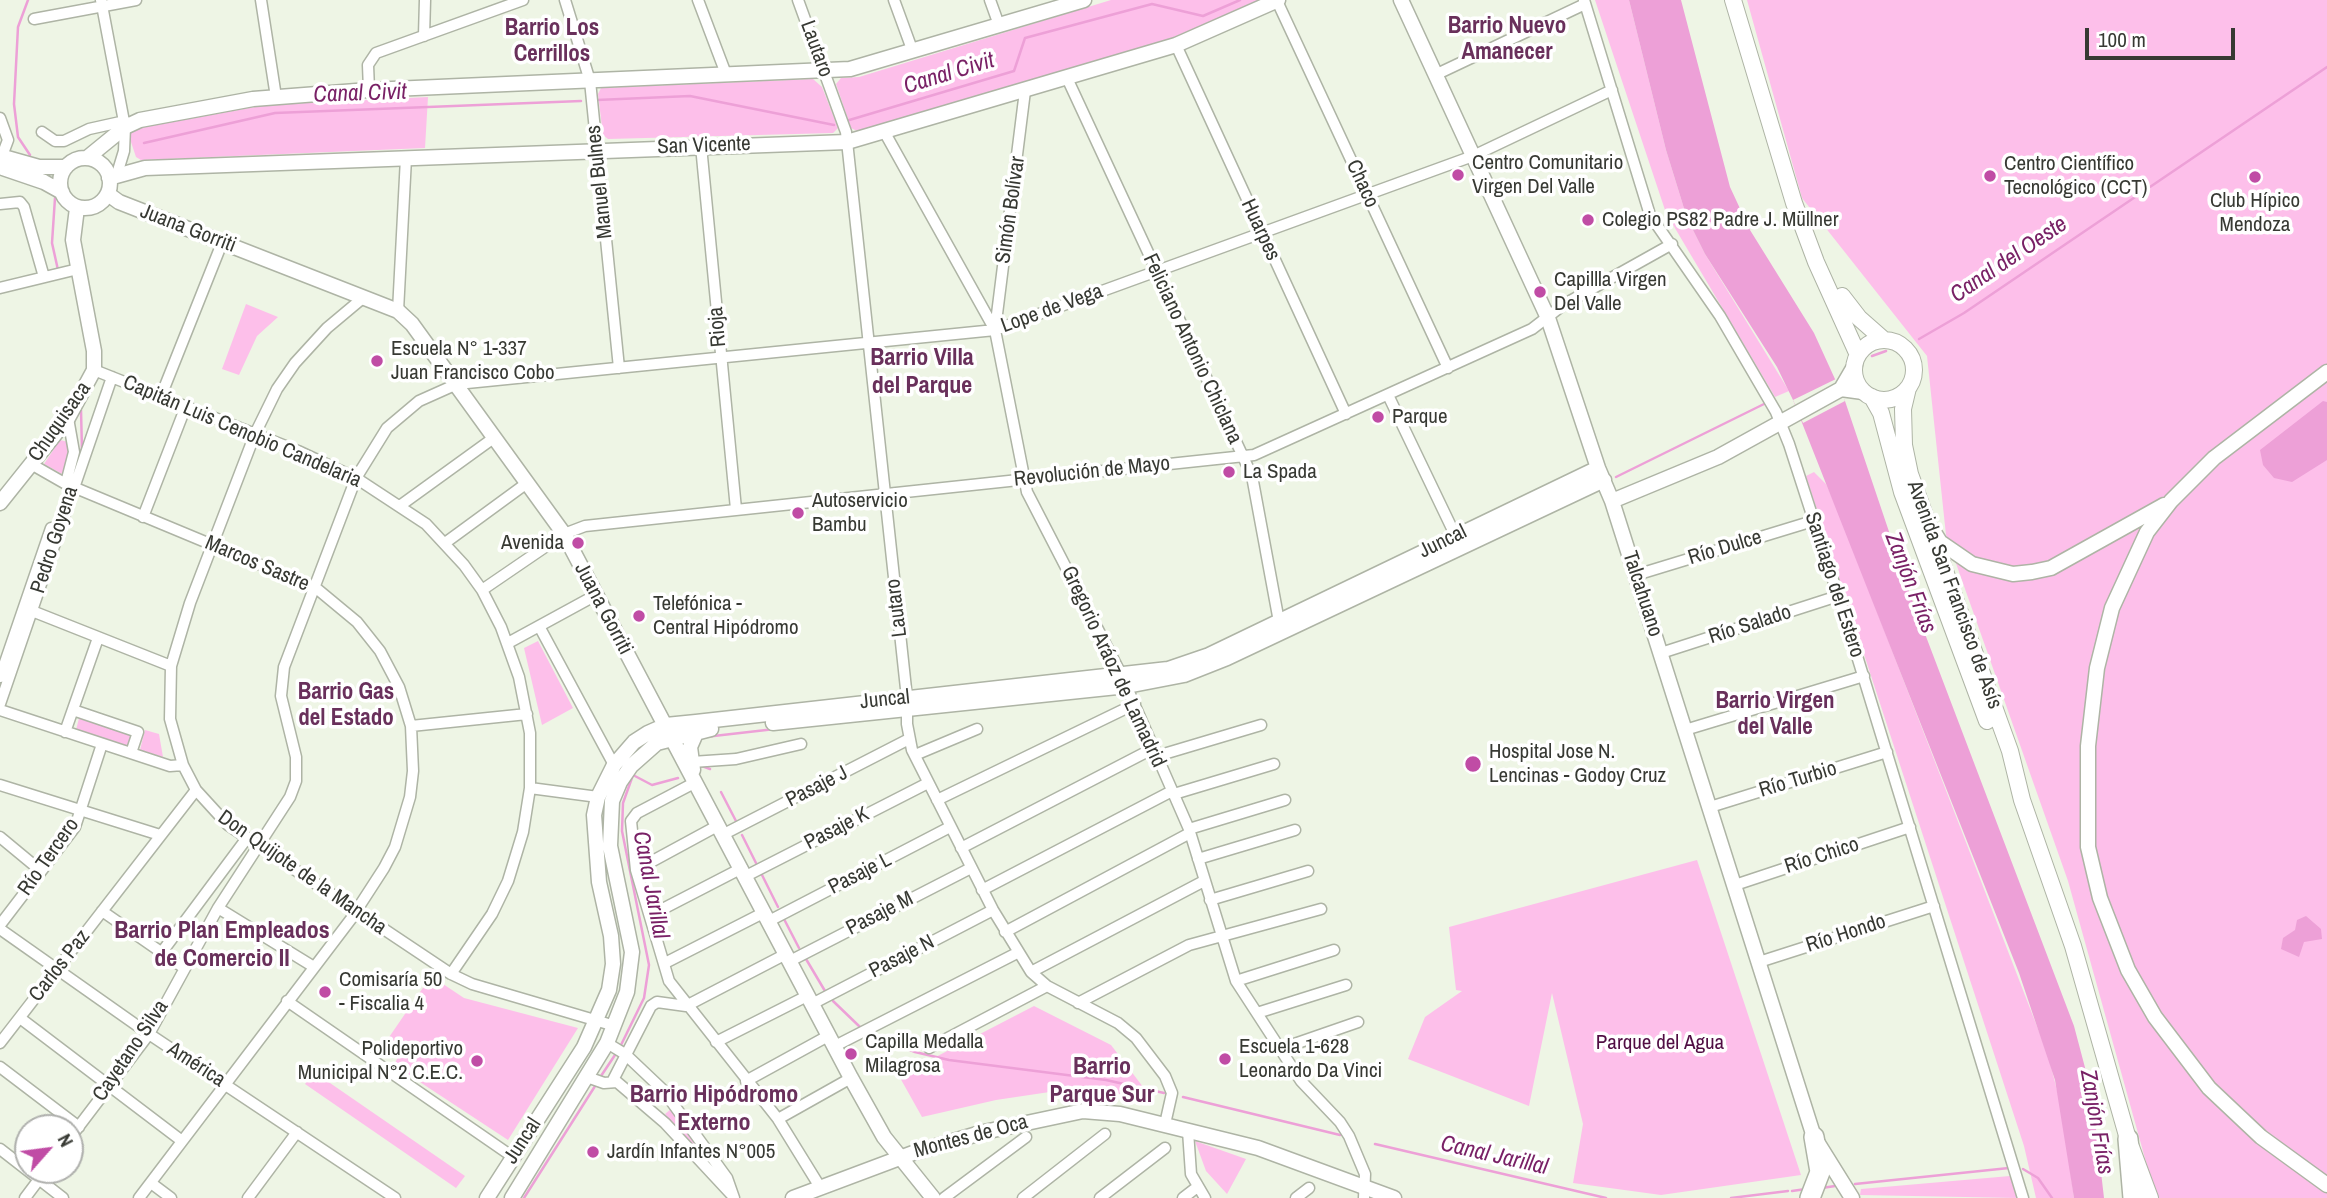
<!DOCTYPE html>
<meta charset="utf-8">
<style>
body{margin:0}
#map{position:relative;width:2327px;height:1198px;overflow:hidden;background:#eef5e5;font-family:"Archivo Narrow",sans-serif}
canvas{display:block}
.north{position:absolute;left:14px;top:1114px;width:70px;height:70px;box-sizing:border-box;background:#fff;border:2px solid #afb0ad;border-radius:50%;rotate:62deg;font-size:19px;font-weight:700;line-height:28px;text-align:center;color:#373933}
.north::after{content:'';display:block;margin:auto;width:24px;height:32px;background:#c04ca5;clip-path:polygon(50% 0,100% 100%,50% 72%,0 100%)}
.scale{position:absolute;left:2085px;top:28px;width:150px;height:32px;box-sizing:border-box;border:4px solid #373933;border-top:0;padding-left:9px;font-size:21px;line-height:24px;white-space:nowrap;color:#373933;-webkit-text-stroke:5px #fff;paint-order:stroke}
</style>
<div id="map">
<canvas width="2327" height="1198"></canvas>
<div class="north">N</div>
<div class="scale">100 m</div>
</div>
<script>
const context = document.querySelector('canvas').getContext('2d');
context.lineJoin = 'round';
function paint(path, color) { context.fillStyle = color; context.fill(path, 'evenodd'); }
const toPath = rows => new Path2D(rows.map(r => 'M' + r).join(''));
function strokePath(path, color, width, dash) { context.strokeStyle = color; context.lineWidth = width; context.lineCap = dash ? 'butt' : 'round'; context.setLineDash(dash || []); context.stroke(path); }
function write(font, color, halo, rows, align = 'center') {
  context.font = font + ' "Archivo Narrow",sans-serif'; context.lineWidth = 7; context.setLineDash([]); context.textBaseline = 'middle'; context.strokeStyle = halo; context.fillStyle = color; for (const [text, x, y, turn = 0] of rows) {
    context.save(); context.translate(x, y); context.rotate((+turn || 0) * Math.PI / 180); context.textAlign = isNaN(turn) ? turn : align; if (halo) context.strokeText(text, 0, 0); context.fillText(text, 0, 0); context.restore();
  }
}
paint(toPath([
 [1111,0,1260,0,1167,40,859,132,851,128,836,84,841,78,859,77],
 [1595,0,1629,0,1666,150,1687,218,1705,254,1789,391,1775,397,1666,213],
 [1747,0,2327,0,2327,1198,2156,1198,2068,881,1946,535,1927,356,1802,198],
 [813,79,822,87,838,128,833,133,608,139,603,135,598,94,601,88],
 [428,97,425,148,141,160,136,157,130,139,131,133,139,128,266,105],
 [246,304,278,317,257,336,239,375,222,369],
 [60,440,68,442,70,453,64,475,44,464],
 [1814,472,1826,484,1839,513,2048,1055,2062,1110,2074,1198,2036,1198,2024,1146,1806,476],
 [538,641,573,708,542,725,524,648],
 [79,718,131,735,127,747,76,730],
 [145,730,159,734,163,757,140,750],
 [1697,860,1801,1175,1661,1195,1573,1183,1583,1124,1552,993,1529,1106,1408,1059,1425,1017,1462,991,1456,990,1449,927],
 [431,976,464,998,578,1028,508,1140,394,1065,398,1057,383,1046],
 [1034,1006,1111,1045,1153,1100,1083,1087,996,1100,922,1117,899,1076],
 [314,1072,465,1176,456,1188,305,1084],
 [671,1109,717,1173,665,1114],
 [1195,1141,1246,1159,1227,1194,1206,1171],
 [2010,1176,2017,1198,1860,1195,1861,1189]
]), '#fdbfea');
paint(toPath([
 [1629,0,1681,0,1730,187,1750,230,1814,333,1845,401,1911,597,2074,1026,2092,1094,2104,1198,2074,1198,2055,1080,2019,973,1793,400,1777,367,1705,254,1687,218,1666,150],
 [2323,401,2327,402,2327,460,2292,482,2274,478,2263,465,2260,450],
 [2306,916,2321,929,2322,939,2304,942,2299,957,2281,949,2283,938,2295,930,2297,920]
]), '#eda0d7');
paint(toPath([
 [1836,379,1845,401,1803,423,1793,400]
]), '#eef5e5');
strokePath(toPath([
 [28,0,18,27,14,104,18,137,30,155],
 [597,100,690,96,834,125],
 [846,121,1014,71,1025,38,1152,4,1203,16,1240,0],
 [144,143,275,113,581,101],
 [55,198,52,243,58,270],
 [1919,339,1964,313,2327,67],
 [1872,356,1886,351],
 [81,410,82,451],
 [1616,477,1764,404],
 [705,737,775,729],
 [702,766,710,769],
 [633,775,652,785,678,778],
 [721,792,737,823],
 [742,835,756,863],
 [762,875,778,907],
 [784,919,799,948],
 [806,959,825,991],
 [833,1001,860,1027],
 [872,1035,915,1052,949,1060,1106,1080,1164,1093],
 [621,1045,644,998,649,965,622,831,623,803,633,775],
 [601,1076,617,1052],
 [1183,1097,1340,1135],
 [1375,1144,1606,1198],
 [2023,1169,2038,1178,2052,1198],
 [1855,1184,2009,1168],
 [1822,1188,1835,1186],
 [1792,1191,1806,1189],
 [524,1198,597,1083],
 [1731,1198,1788,1191]
]), '#eda0d7', 2.5);
const street = toPath([
 [101,0,125,127,124,151,117,174],
 [261,0,276,97],
 [565,0,590,81,619,368],
 [698,0,726,74],
 [798,0,846,132,907,698,907,724,912,750,993,910,1031,972,1047,986,1118,1023,1136,1038,1165,1076,1172,1093,1165,1124],
 [894,0,913,52],
 [990,0,999,25],
 [1584,0,1650,215,1720,316,1776,412,1789,444,1846,620,2023,1198],
 [1277,1,1448,368],
 [34,19,136,0],
 [424,36,425,0],
 [1176,45,1346,414],
 [1435,75,1585,4],
 [1067,78,1252,476,1280,627],
 [369,90,368,65,376,53,523,0],
 [0,118,8,140,2,156],
 [42,132,55,141,64,141,89,129,125,121],
 [885,133,995,330,1027,492,1122,676,1189,829,1236,981,1301,1081,1340,1122,1349,1136,1365,1174,1364,1198],
 [701,146,736,509],
 [0,204,20,202,24,207,44,277],
 [0,288,78,269],
 [364,297,327,328,295,363,277,389,255,434,190,603,171,666,170,719,183,765,196,790,228,825,451,974,472,984,615,1026],
 [398,311,406,158],
 [995,330,1025,91],
 [94,370,298,451,356,478,426,524,464,565,482,590,501,627,519,677,530,733,530,788,523,832,508,881,492,914,451,974],
 [1388,395,1458,541],
 [161,396,222,243],
 [31,464,66,484,316,588,357,622,380,651,399,687,411,726,413,771,410,797,395,847,384,868,351,919,139,1198],
 [66,483,74,452,68,418],
 [401,505,495,437],
 [143,517,186,406],
 [445,543,527,483],
 [1636,575,1813,521],
 [482,590,564,534,585,526,1254,455,1532,329,1563,305,1672,244],
 [27,609,171,666],
 [539,626,614,765],
 [508,643,596,595],
 [1661,653,1838,596],
 [0,677,51,528],
 [0,704,112,377],
 [0,710,170,766,183,765],
 [73,710,138,732,131,753],
 [411,726,527,714],
 [1685,730,1864,676],
 [65,732,98,638],
 [915,755,977,729],
 [1157,756,1261,725],
 [692,762,736,759,801,744],
 [696,782,637,813,631,821,636,870,669,981,778,1119,820,1187],
 [0,785,160,835],
 [530,788,598,797],
 [1174,794,1274,764],
 [937,800,1135,704],
 [1710,807,1887,752],
 [1189,829,1285,800],
 [724,834,909,739],
 [0,837,41,871],
 [961,848,1154,748],
 [1198,859,1295,830],
 [636,870,719,825],
 [746,876,928,783],
 [1735,885,1910,827],
 [982,890,1172,791],
 [1210,900,1308,871],
 [218,908,314,967],
 [102,911,184,968],
 [651,915,742,868],
 [769,921,950,827],
 [0,925,75,827,102,744],
 [0,929,149,1034,395,1198],
 [1005,932,1190,833],
 [162,952,247,838],
 [790,961,971,868],
 [1759,962,1934,906],
 [665,963,765,912],
 [1031,972,1204,881],
 [1236,981,1334,950],
 [287,1001,513,1157],
 [1078,1003,1189,945,1321,909],
 [812,1004,993,910],
 [1257,1013,1346,985],
 [20,1018,182,1141],
 [716,1042,807,996],
 [0,1043,196,790],
 [607,1043,625,1054,663,1090,727,1178,734,1198],
 [833,1047,1017,953],
 [929,1048,1047,986],
 [1280,1049,1358,1022],
 [0,1067,79,1127],
 [587,1077,604,1083,617,1082,665,1123,731,1194],
 [746,1081,828,1036],
 [612,1082,651,1006,657,1002,686,1006,786,954],
 [778,1119,851,1078],
 [1188,1131,1191,1174,1205,1198],
 [70,1138,149,1034,218,908,290,797,296,781,296,757,281,696,284,667,356,478,387,428,419,401,457,384,995,330,1473,156,1612,90],
 [0,1149,63,1198],
 [151,1183,171,1198],
 [25,1198,46,1170],
 [248,1198,297,1132],
 [944,1198,1026,1137],
 [1023,1198,1105,1134],
 [1100,1198,1165,1148],
 [1183,1198,1196,1188],
 [1296,1198,1309,1188]
]);
const secondary = toPath([
 [1401,0,1548,318,1598,468,1612,501,1814,1137,1852,1198],
 [0,156,39,167,66,167],
 [87,158,125,127,140,120,253,99,369,90,850,69,1084,0],
 '60 183a25 25 0 1 1 50 0a25 25 0 1 1-50 0Z',
 [0,167,44,182,62,192],
 [109,178,145,168,847,142,1176,45,1278,0],
 [108,194,119,202,398,311,412,324,564,534,851,1078,884,1137,933,1198],
 [2327,372,2214,458,2171,501,2147,532,2112,608,2097,668,2088,746,2088,847,2100,898,2128,970,2155,1017,2209,1088,2261,1137,2327,1185],
 [1841,389,1855,365],
 [1612,501,1718,457,1841,389,1863,392],
 [0,503,68,418,94,370,94,351,73,240,77,208],
 [1932,529,1940,542,1972,564,2013,574,2032,572,2051,568,2164,505],
 [773,723,1127,686,1184,675,1227,658,1604,480],
 [693,770,690,747,697,731],
 [487,1198,584,1047,609,990,613,964,611,936,599,882,594,815,598,797,614,765,634,742,648,733,666,725,696,722,1168,669,1209,655,1598,468],
 [512,1198,607,1043,627,992,632,952,610,846,612,801,620,782,631,766,657,743,711,729],
 [793,1198,913,1153,984,1132,1083,1111,1120,1114,1258,1148,1394,1198]
]);
const primary = toPath([
 [1733,0,1794,203,1816,262,1858,355],
 [1842,296,1859,318,1884,340],
 '1854 370a30 30 0 1 1 60 0a30 30 0 1 1-60 0Z',
 [1908,388,1903,409,1904,445,1910,474,2010,751,2022,800,2073,946,2128,1139,2150,1198],
 [1872,397,1881,413,1902,492,1987,721]
]);
const highway = toPath([
 [2128,1139,2133,1198],
 [1810,1198,1820,1172,1814,1137]
]);
strokePath(street, '#aeb4a5', 13);
strokePath(secondary, '#aeb4a5', 17);
strokePath(primary, '#aeb4a5', 18);
strokePath(highway, '#aeb4a5', 22);
strokePath(street, '#fff', 10);
strokePath(secondary, '#fff', 14);
strokePath(primary, '#fff', 16);
strokePath(highway, '#fff', 19);
for (const [x, y, r, color] of [
 [1458,175,7,"#c04ca5"],
 [1990,176,7,"#c04ca5"],
 [2255,177,7,"#c04ca5"],
 [1588,220,7,"#c04ca5"],
 [1540,292,7,"#c04ca5"],
 [377,361,7,"#c04ca5"],
 [1378,417,7,"#c04ca5"],
 [1229,472,7,"#c04ca5"],
 [798,513,7,"#c04ca5"],
 [578,543,7,"#c04ca5"],
 [639,616,7,"#c04ca5"],
 [1473,764,9,"#c04ca5"],
 [325,992,7,"#c04ca5"],
 [851,1054,7,"#c04ca5"],
 [1225,1059,7,"#c04ca5"],
 [477,1061,7,"#c04ca5"],
 [593,1152,7,"#c04ca5"]
]) { const dot = new Path2D(); dot.arc(x, y, r, 0, 2 * Math.PI); context.fillStyle = color; context.fill(dot); strokePath(dot, '#fff', 2.5); }
write('21px', '#373933', '#fff', [
 ["Lautaro",816,49,70],
 ["San Vicente",704,146,-2],
 ["Manuel Bulnes",600,182,-96],
 ["Chaco",1362,184,65],
 ["Simón Bolívar",1011,210,-82],
 ["Juana Gorriti",188,229,21],
 ["Huarpes",1260,230,65],
 ["Lope de Vega",1052,309,-20],
 ["Rioja",718,327,-95],
 ["Feliciano Antonio Chiclana",1192,349,65],
 ["Chuquisaca",60,422,-55],
 ["Capitán Luis Cenobio Candelaria",242,432,23],
 ["Revolución de Mayo",1092,472,-6],
 ["Pedro Goyena",55,540,-72],
 ["Juncal",1443,542,-26],
 ["Río Dulce",1725,548,-17],
 ["Marcos Sastre",257,564,23],
 ["Santiago del Estero",1834,585,72],
 ["Talcahuano",1642,594,72],
 ["Avenida San Francisco de Asís",1954,595,70],
 ["Lautaro",897,608,-97],
 ["Juana Gorriti",603,609,62],
 ["Río Salado",1750,625,-18],
 ["Gregorio Aráoz de Lamadrid",1113,667,65],
 ["Juncal",885,700,-6],
 ["Río Turbio",1798,780,-17],
 ["Pasaje J",817,787,-27],
 ["Pasaje K",837,829,-27],
 ["Río Chico",1822,856,-18],
 ["Río Tercero",49,857,-55],
 ["Don Quijote de la Mancha",302,873,35],
 ["Pasaje L",860,874,-27],
 ["Pasaje M",880,914,-27],
 ["Río Hondo",1846,934,-18],
 ["Pasaje N",902,957,-27],
 ["Carlos Paz",60,966,-52],
 ["Cayetano Silva",131,1051,-56],
 ["América",196,1065,33],
 ["Montes de Oca",971,1137,-15],
 ["Juncal",523,1141,-57]
]);
write('21px', '#373933', '#fff', [
 ["Centro Comunitario",1472,163],
 ["Virgen Del Valle",1472,187],
 ["Centro Científico",2004,164],
 ["Tecnológico (CCT)",2004,188],
 ["Club Hípico",2255,201,"center"],
 ["Mendoza",2255,225,"center"],
 ["Colegio PS82 Padre J. Müllner",1602,220],
 ["Capillla Virgen",1554,280],
 ["Del Valle",1554,304],
 ["Escuela N° 1-337",391,349],
 ["Juan Francisco Cobo",391,373],
 ["Parque",1392,417],
 ["La Spada",1243,472],
 ["Autoservicio",812,501],
 ["Bambu",812,525],
 ["Avenida",564,543,"right"],
 ["Telefónica -",653,604],
 ["Central Hipódromo",653,628],
 ["Hospital Jose N.",1489,752],
 ["Lencinas - Godoy Cruz",1489,776],
 ["Comisaría 50",339,980],
 ["- Fiscalia 4",339,1004],
 ["Capilla Medalla",865,1042],
 ["Milagrosa",865,1066],
 ["Escuela 1-628",1239,1047],
 ["Leonardo Da Vinci",1239,1071],
 ["Polideportivo",463,1049,"right"],
 ["Municipal N°2 C.E.C.",463,1073,"right"],
 ["Jardín Infantes N°005",607,1152]
], 'left');
write('21px', '#500d43', '#fff', [
 ["Parque del Agua",1660,1043]
]);
write('bold 23px', '#69305b', '#fff', [
 ["Barrio Nuevo",1507,27],
 ["Amanecer",1507,53],
 ["Barrio Los",552,29],
 ["Cerrillos",552,55],
 ["Barrio Gas",346,693],
 ["del Estado",346,719],
 ["Barrio Virgen",1775,702],
 ["del Valle",1775,728]
]);
write('italic 23px', '#792166', '#fff', [
 ["Canal Civit",949,74,-17],
 ["Canal Civit",360,94,-2],
 ["Canal del Oeste",2009,260,-34],
 ["Zanjón Frías",1910,583,69],
 ["Canal Jarillal",650,885,79],
 ["Zanjón Frías",2096,1122,80],
 ["Canal Jarillal",1494,1156,13]
]);
write('bold 24px', '#69305b', '#fff', [
 ["Barrio Villa",922,359],
 ["del Parque",922,387],
 ["Barrio Plan Empleados",222,932],
 ["de Comercio II",222,960],
 ["Barrio",1102,1068],
 ["Parque Sur",1102,1096],
 ["Barrio Hipódromo",714,1096],
 ["Externo",714,1124]
]);
</script>
